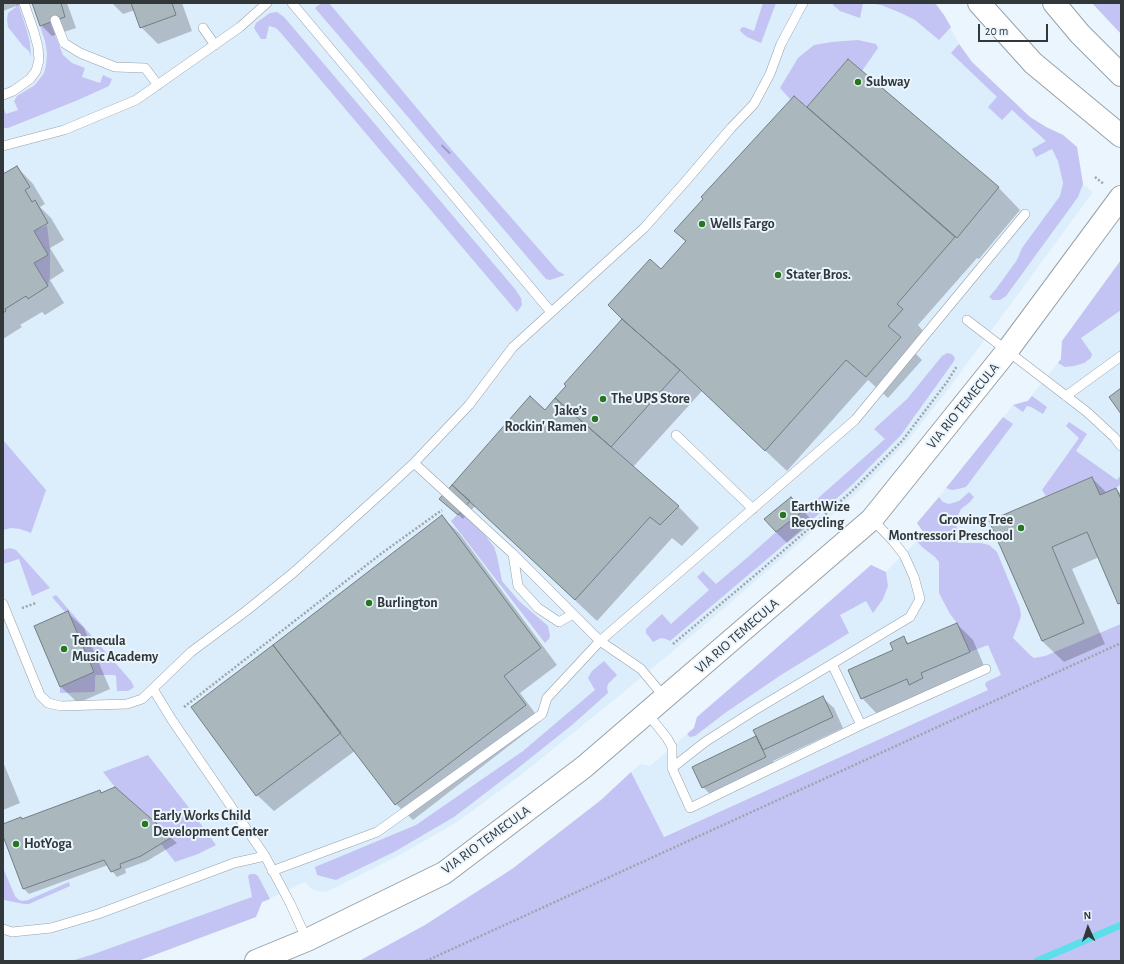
<!DOCTYPE html>
<meta charset="utf-8">
<style>
body{margin:0}
#map{position:relative;width:1124px;height:964px;overflow:hidden;background:#eaf5fd;font-family:"Alegreya Sans",sans-serif}
canvas{display:block}
.frame{position:absolute;inset:0;border:4px solid #32373a;pointer-events:none}
.north{position:absolute;left:1068px;top:908px;width:40px;height:40px;-webkit-text-stroke:3px #eaf5fd;paint-order:stroke;rotate:357deg;font-size:11px;font-weight:700;line-height:16px;text-align:center;color:#32373a}
.north::after{content:'';display:block;margin:auto;width:14px;height:18px;background:#32373a;clip-path:polygon(50% 0,100% 100%,50% 72%,0 100%)}
.scale{position:absolute;left:978px;top:24px;width:70px;height:18px;box-sizing:border-box;border:2px solid #32373a;border-top:0;padding-left:5px;font-size:12px;line-height:14px;white-space:nowrap;color:#32373a;-webkit-text-stroke:3px #eaf5fd;paint-order:stroke}
</style>
<div id="map">
<canvas width="1124" height="964"></canvas>
<div class="frame"></div>
<div class="north">N</div>
<div class="scale">20 m</div>
</div>
<script>
const context = document.querySelector('canvas').getContext('2d');
context.lineJoin = 'round';
function paint(path, color) { context.fillStyle = color; context.fill(path, 'evenodd'); }
const toPath = rows => new Path2D(rows.map(r => 'M' + r).join(''));
function strokePath(path, color, width, dash) { context.strokeStyle = color; context.lineWidth = width; context.lineCap = dash ? 'butt' : 'round'; context.setLineDash(dash || []); context.stroke(path); }
function write(font, color, halo, rows, align = 'center') {
  context.font = font + ' "Alegreya Sans",sans-serif'; context.lineWidth = 4; context.setLineDash([]); context.textBaseline = 'middle'; context.strokeStyle = halo; context.fillStyle = color; for (const [text, x, y, turn = 0] of rows) {
    context.save(); context.translate(x, y); context.rotate((+turn || 0) * Math.PI / 180); context.textAlign = isNaN(turn) ? turn : align; if (halo) context.strokeText(text, 0, 0); context.fillText(text, 0, 0); context.restore();
  }
}
paint(toPath([
 [3,3,935,3,944,15,959,44,972,62,1030,117,1046,127,1063,135,1077,147,1083,184,1093,192,949,388,906,443,857,493,721,611,614,700,517,778,457,822,398,856,338,886,325,892,317,891,310,888,305,882,262,902,256,917,138,961,3,961],
 [1121,260,1121,630,663,837,631,772,641,764,650,766,694,728,697,717,756,666,871,565,886,572,917,541,924,533,917,523,964,467,1013,405,1028,400,1061,359,1062,341]
]), '#dcedfc');
paint(toPath([
 [17,3,18,3,27,31,30,43,31,57,29,51,23,46,8,27,7,19,8,13,16,7],
 [321,3,329,3,451,149,558,271,565,275,550,280,546,279,315,8,320,4],
 [763,3,776,3,761,43,747,37,740,31,741,28,744,27,754,31],
 [833,3,863,3,860,18,840,11,833,5],
 [869,3,935,3,944,15,951,27,939,40,915,20,901,13,881,5],
 [1092,3,1121,3,1121,34],
 [277,12,284,17,515,289,521,298,522,305,517,312,281,33,276,28,269,26,266,39,261,39,254,28,256,23,270,13],
 [50,22,63,55,72,63,85,68,82,77,100,83,103,75,112,79,109,86,78,100,8,128,3,128,3,107,6,114,18,110,14,101,17,96,35,85,44,73,46,65,47,53,45,41,40,26],
 [858,40,876,44,878,48,862,71,848,59,807,107,794,96,790,99,780,88,798,58,814,45,832,42],
 [959,44,972,62,1030,117,1046,127,1063,135,1077,147,1083,184,1078,197,1006,296,1000,300,993,300,989,297,996,289,1017,260,1022,248,1060,196,1063,183,1058,161,1052,149,1036,157,1032,149,1046,141,1012,110,1002,120,988,107,997,97,951,53],
 [47,225,50,250,50,276,48,286,34,263,48,255,34,231],
 [1121,260,1121,310,1081,338,1092,354,1091,358,1084,363,1074,366,1065,367,1058,363,1061,359,1062,341],
 [947,353,952,354,955,358,954,361,901,435,853,484,779,549,670,641,666,639,661,638,653,642,646,633,646,630,647,628,662,614,671,624,709,590,697,577,703,571,716,584,748,557,776,532,816,500,885,439,874,429,907,399,942,356],
 [1032,396,1047,407,1043,414,1031,407,1027,406,1023,412,1013,405,1028,401],
 [1003,417,1013,424,966,487,958,489,952,490,946,488],
 [1069,422,1087,434,1076,451,1117,480,1121,475,1121,484,1116,488,1100,495,1092,477,1046,496,1042,490,1079,438,1066,426],
 [3,440,46,490,31,533,20,529,11,528,3,530],
 [969,492,974,497,970,502,961,509,956,520,958,543,981,543,989,545,997,552,1020,608,1021,616,1013,638,1031,656,1034,658,1045,656,1121,624,1121,961,359,961,425,925,512,869,601,800,631,772,664,837,988,690,985,685,986,682,1001,675,988,645,970,652,957,623,950,614,939,593,939,562,935,557,922,547,917,541,924,533,917,523,939,497,943,502,949,504,959,501],
 [461,511,485,535,494,547,497,556,502,581,519,601,548,626,550,636,549,639,545,643,451,521],
 [10,548,16,550,50,588,32,596,19,559,3,564,3,550],
 [871,565,886,572,888,586,883,599,873,613,866,601,840,615,849,633,781,675,725,713,695,736,690,737,687,734,694,728,697,717,756,666],
 [56,595,131,681,134,687,130,690,127,691,117,691,116,676,114,675,96,675,95,677,95,691,93,692,60,693,60,687,94,672,68,611,65,612,52,597],
 [604,661,617,675,608,684,607,688,608,693,572,725,513,772,454,817,394,852,336,880,317,875,315,867,416,825,523,751,595,690,588,678,592,671],
 [148,755,186,804,216,845,198,854,175,862,161,844,172,837,115,787,103,772],
 [3,868,15,896,19,900,23,901,28,900,69,882,70,886,29,904,24,904,4,900,3,900],
 [250,874,255,874,258,876,270,899,262,902,256,917,138,961,71,961,94,954,252,897,248,876]
]), '#c3c4f3');
paint(toPath([
 [3,3,24,3,3,11],
 [33,3,67,3,76,28,52,36,41,25],
 [112,3,182,3,192,31,158,44,141,27,135,10,123,14],
 [848,60,999,188,1020,210,979,259,977,258,918,325,923,331,909,347,922,360,888,398,868,380,787,471,702,391,633,467,678,506,699,528,682,546,672,538,597,621,475,506,463,519,446,504,545,411,624,319,661,271,686,242,675,231,807,109],
 [442,144,451,153,449,154,441,146],
 [17,167,33,184,45,204,40,207,51,218,64,240,50,248,64,271,50,280,64,303,45,315,42,312,20,325,22,327,3,339,3,176],
 [1092,478,1107,493,1116,489,1121,494,1121,605,1119,603,1099,557,1072,569,1105,644,1064,662,1042,641,990,522],
 [791,498,802,509,813,522,787,543,776,532],
 [442,517,459,533,557,665,520,693,541,721,413,820,396,804,356,750,274,811,257,795],
 [67,612,84,628,110,689,78,703,61,687],
 [957,624,973,640,985,668,939,695,927,701,922,696,878,715,862,698,903,638,910,644],
 [823,698,834,708,843,728,773,761,776,768,714,798,703,787,693,768,757,736],
 [3,762,20,803,3,810],
 [115,788,177,843,147,861,125,869,126,873,117,877,112,871,108,865,29,894,24,889,3,833,3,825,23,820,100,791,102,793]
]), '#0003');
strokePath(toPath([
 [1037,961,1121,925]
]), '#5ddfeb', 7);
const building = toPath([
 [32,3,61,3,65,17,40,26,32,3],
 [131,3,172,3,176,15,140,28,131,3],
 [848,59,999,187,957,238,807,107,848,59],
 [794,96,955,237,897,304,903,309,888,326,901,337,866,377,846,360,765,451,680,370,622,319,608,305,650,259,661,269,686,241,674,231,703,199,701,197,794,96],
 [17,166,30,187,25,190,32,202,35,200,48,223,34,231,48,255,34,263,48,286,28,299,26,296,5,309,6,311,3,313,3,174,17,166],
 [622,319,680,370,611,447,555,398,566,386,564,384,622,319],
 [1121,388,1121,414,1109,397,1121,388],
 [530,396,545,410,555,398,679,506,660,525,650,517,575,600,452,485,530,396],
 [1092,477,1100,495,1116,488,1121,499,1121,603,1118,604,1087,532,1052,547,1084,623,1042,641,989,521,1092,477],
 [452,485,470,501,458,515,439,499,452,485],
 [791,497,803,511,776,532,764,519,791,497],
 [442,515,541,648,504,676,526,705,395,805,273,645,442,515],
 [68,611,94,672,60,687,34,626,68,611],
 [957,623,970,652,921,673,923,678,909,685,907,679,861,699,848,670,893,650,890,643,904,636,907,644,957,623],
 [273,645,341,733,256,796,191,707,273,645],
 [823,696,833,717,763,750,753,730,823,696],
 [756,736,766,757,702,788,692,767,756,736],
 [115,787,172,837,141,856,120,864,121,868,111,872,104,860,23,889,3,836,3,824,21,817,22,819,100,790,101,793,115,787]
]);
paint(building, '#aab7bc');
strokePath(building, '#737f84', 1);
const lane = toPath([
 [292,3,551,312],
 [55,20,64,43,80,53,115,67,145,68,158,85],
 [203,28,215,45],
 [3,95,13,91,30,79,36,71,39,60,38,47,34,32,24,3],
 [3,146,64,130,136,100,240,27,267,3],
 [967,320,1087,412,1114,437,1121,446],
 [1066,396,1121,356],
 [676,435,753,509],
 [414,463,513,554,600,641,641,669,665,698],
 [513,554,518,586,538,608,559,622,573,614],
 [3,604,40,695,48,703,61,706,127,704,142,699,191,652,246,611,293,573,386,489,414,463,469,405,513,347,644,228,685,182,731,128,754,104,770,74,781,44,803,3],
 [832,664,861,725],
 [153,689,172,720,265,856,290,903,307,940],
 [647,713,667,738,672,747,672,768,690,808,861,725,986,669],
 [672,768,705,742,755,710,832,664,910,617,920,599,914,577,904,555,893,541,872,519],
 [272,871,377,832,542,714,547,698,600,641,855,420,1025,214],
 [3,929,12,932,51,928,98,914,234,863,265,856]
]);
const secondary = toPath([
 [979,3,1033,63,1121,136],
 [1054,3,1080,34,1121,75],
 [256,961,307,940,444,873,584,767,872,519,1007,351,1121,197]
]);
strokePath(lane, '#97a1a9', 10);
strokePath(secondary, '#97a1a9', 24);
strokePath(toPath([
 [1095,177,1104,184],
 [22,608,36,603],
 [673,644,760,571,851,492,902,441,947,382,957,366],
 [184,707,382,553,442,510],
 [426,961,1121,643]
]), '#9da5ab', 2.5, [2, 2]);
strokePath(lane, '#fff', 9);
strokePath(secondary, '#fff', 22);
for (const [x, y, r, color] of [
 [858,82,4,"#277721"],
 [702,224,4,"#277721"],
 [778,275,4,"#277721"],
 [603,399,4,"#277721"],
 [595,419,4,"#277721"],
 [783,515,4,"#277721"],
 [1021,528,4,"#277721"],
 [369,603,4,"#277721"],
 [64,649,4,"#277721"],
 [145,824,4,"#277721"],
 [16,844,4,"#277721"]
]) { const dot = new Path2D(); dot.arc(x, y, r, 0, 2 * Math.PI); context.fillStyle = color; context.fill(dot); strokePath(dot, '#eaf5fd', 1.5); }
write('bold 14px', '#32373a', '#eaf5fd', [
 ["Subway",866,82],
 ["Wells Fargo",710,224],
 ["Stater Bros.",786,275],
 ["The UPS Store",611,399],
 ["Jake’s",587,411,"right"],
 ["Rockin' Ramen",587,427,"right"],
 ["EarthWize",791,507],
 ["Recycling",791,523],
 ["Growing Tree",1013,520,"right"],
 ["Montressori Preschool",1013,536,"right"],
 ["Burlington",377,603],
 ["Temecula",72,641],
 ["Music Academy",72,657],
 ["Early Works Child",153,816],
 ["Development Center",153,832],
 ["HotYoga",24,844]
], 'left');
write('14px', '#32373a', '#eaf5fd', [
 ["VIA RIO TEMECULA",963,406,-51],
 ["VIA RIO TEMECULA",737,636,-41],
 ["VIA RIO TEMECULA",486,840,-36]
]);
</script>
